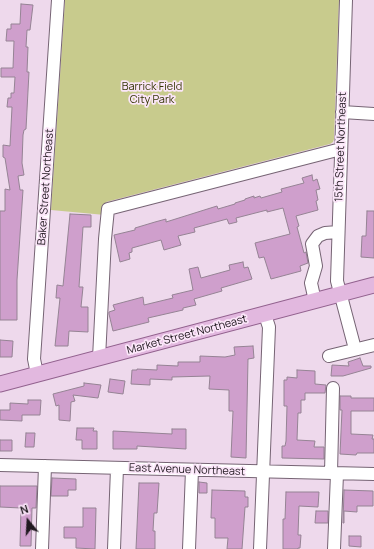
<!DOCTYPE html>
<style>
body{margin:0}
#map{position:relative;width:374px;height:549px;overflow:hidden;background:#eed9ec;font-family:Manrope,sans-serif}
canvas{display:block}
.north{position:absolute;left:8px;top:501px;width:40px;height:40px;-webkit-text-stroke:3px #fbe6f9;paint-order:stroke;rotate:342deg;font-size:11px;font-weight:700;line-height:16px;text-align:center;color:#20181f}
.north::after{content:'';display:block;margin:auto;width:14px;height:18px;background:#20181f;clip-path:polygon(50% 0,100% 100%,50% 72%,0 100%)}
</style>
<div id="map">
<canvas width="374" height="549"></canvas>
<div class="north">N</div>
</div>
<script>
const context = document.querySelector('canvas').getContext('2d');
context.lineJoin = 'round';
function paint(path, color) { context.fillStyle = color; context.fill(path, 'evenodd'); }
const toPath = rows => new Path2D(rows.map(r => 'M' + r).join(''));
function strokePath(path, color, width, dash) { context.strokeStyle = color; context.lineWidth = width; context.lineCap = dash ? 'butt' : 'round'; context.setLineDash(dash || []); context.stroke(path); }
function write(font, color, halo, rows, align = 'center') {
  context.font = font + ' Manrope,sans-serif'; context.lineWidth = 3.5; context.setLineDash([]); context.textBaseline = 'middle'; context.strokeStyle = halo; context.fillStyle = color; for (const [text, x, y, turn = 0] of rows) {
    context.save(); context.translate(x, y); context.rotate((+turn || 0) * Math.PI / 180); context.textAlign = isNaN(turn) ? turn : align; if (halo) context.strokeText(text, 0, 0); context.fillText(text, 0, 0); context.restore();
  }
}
paint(toPath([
 [65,0,339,0,334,139,333,142,330,144,106,202,105,215,51,210]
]), '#c8cb8d');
const building = toPath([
 [21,4,33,5,30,30,27,30,26,47,28,47,27,72,29,72,26,129,24,130,23,135,22,163,24,175,18,176,20,190,23,190,17,280,17,320,0,320,0,211,5,211,5,189,10,190,5,158,3,157,3,145,10,146,12,107,7,107,8,98,11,98,11,93,14,93,15,77,1,77,1,68,13,68,14,41,6,41,7,29,11,29,11,24,20,24,21,4],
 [312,175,313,181,317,179,320,189,316,190,318,200,316,201,318,210,296,216,299,226,297,227,304,253,306,252,308,263,300,266,301,271,271,279,264,257,259,258,255,243,290,234,283,208,267,212,267,210,236,218,237,222,229,224,227,219,194,228,195,232,178,236,181,245,164,250,161,240,132,248,132,252,129,253,130,259,120,262,114,235,135,230,135,228,155,222,166,219,166,222,217,206,218,209,235,204,235,203,245,200,245,199,254,196,254,198,260,196,261,198,282,192,281,189,304,183,302,178,312,175],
 [367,211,374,211,374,258,361,257,362,236,366,236,367,211],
 [70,214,91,215,91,227,83,227,79,287,83,287,81,307,88,307,88,332,69,331,68,346,55,346,60,298,56,298,57,285,63,286,70,214],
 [243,262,244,268,248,267,252,279,221,288,222,291,194,299,196,305,183,308,183,310,148,318,149,322,113,331,109,314,109,312,115,310,113,305,143,297,144,305,173,298,172,295,193,290,189,269,198,267,201,278,230,270,229,265,243,262],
 [0,340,13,341,12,357,0,357,0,340],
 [253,346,254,358,248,359,246,458,231,457,233,411,229,411,229,390,209,389,210,376,172,377,172,380,150,379,150,385,131,384,132,370,137,370,137,369,157,370,157,365,178,366,178,362,200,362,200,356,225,357,235,355,234,347,253,346],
 [360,358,363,366,371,366,371,368,343,376,331,376,332,365,349,366,348,362,360,358],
 [297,370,315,371,315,384,326,385,325,393,305,393,305,400,301,400,301,413,298,413,297,440,315,441,314,447,324,447,324,459,282,458,282,446,285,446,286,441,287,406,284,406,284,380,287,380,287,377,297,378,297,370],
 [110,379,125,381,123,394,108,392,110,379],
 [84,383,101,385,98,398,73,395,75,401,71,402,70,421,59,420,59,405,56,406,53,394,84,386,84,383],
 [340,396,351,396,351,398,374,398,374,411,351,411,351,434,373,435,372,439,374,439,374,453,357,453,356,455,340,454,342,410,340,410,340,396],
 [28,400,41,400,40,415,22,415,22,421,0,420,0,410,10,410,10,403,28,404,28,400],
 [77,428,94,428,93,431,97,431,97,449,82,449,82,440,76,440,77,428],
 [172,429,186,429,186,449,137,446,137,449,113,449,113,431,172,434,172,429],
 [26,433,35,433,34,447,25,447,26,433],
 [0,440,12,440,12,451,0,451,0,440],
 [52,478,76,479,76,490,68,490,68,496,51,496,52,478],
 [199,482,207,483,207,493,199,493,199,482],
 [139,483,159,483,157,513,154,513,153,531,155,531,155,549,136,549,139,483],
 [0,486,37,486,36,508,32,508,31,546,20,546,21,508,0,507,0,486],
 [212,490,245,491,245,497,248,497,248,507,245,507,242,549,227,549,228,538,215,538,215,518,211,518,212,490],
 [344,490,373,491,373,506,357,506,357,512,344,511,344,523,343,523,344,490],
 [286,492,319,492,318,507,299,506,298,535,301,535,300,548,298,548,298,549,283,549,283,519,285,519,286,492],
 [83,508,96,508,95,549,76,548,76,538,64,538,64,527,83,527,83,508],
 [316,511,328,511,328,523,315,523,316,511],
 [349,536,361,536,361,547,349,546,349,536]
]);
paint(building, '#cf9fcc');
strokePath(building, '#958394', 1);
const minor = toPath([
 [346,0,337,281,355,349],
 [342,112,374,114],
 [315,301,311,283,316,266,312,244,318,236,325,233,338,232],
 [329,356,374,345],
 [99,358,105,239,108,209,341,149],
 [37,374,34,359,58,0],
 [0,465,374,474],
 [331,473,333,388],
 [42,549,45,466],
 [114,549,117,468],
 [189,549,192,470],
 [260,549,269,327,265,315],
 [334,549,337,474]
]);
const major = toPath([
 [0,384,374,285]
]);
strokePath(minor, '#766474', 14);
strokePath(major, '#92618e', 17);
strokePath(minor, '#fff', 12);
strokePath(major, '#e2b8df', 15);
write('11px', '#343503', '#fbe6f9', [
 ["Barrick Field",152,87],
 ["City Park",152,100]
]);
write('11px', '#20181f', '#fbe6f9', [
 ["15th Street Northeast",341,147,-88],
 ["Baker Street Northeast",46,187,-86],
 ["Market Street Northeast",187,335,-15],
 ["East Avenue Northeast",187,470,2]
]);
</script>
